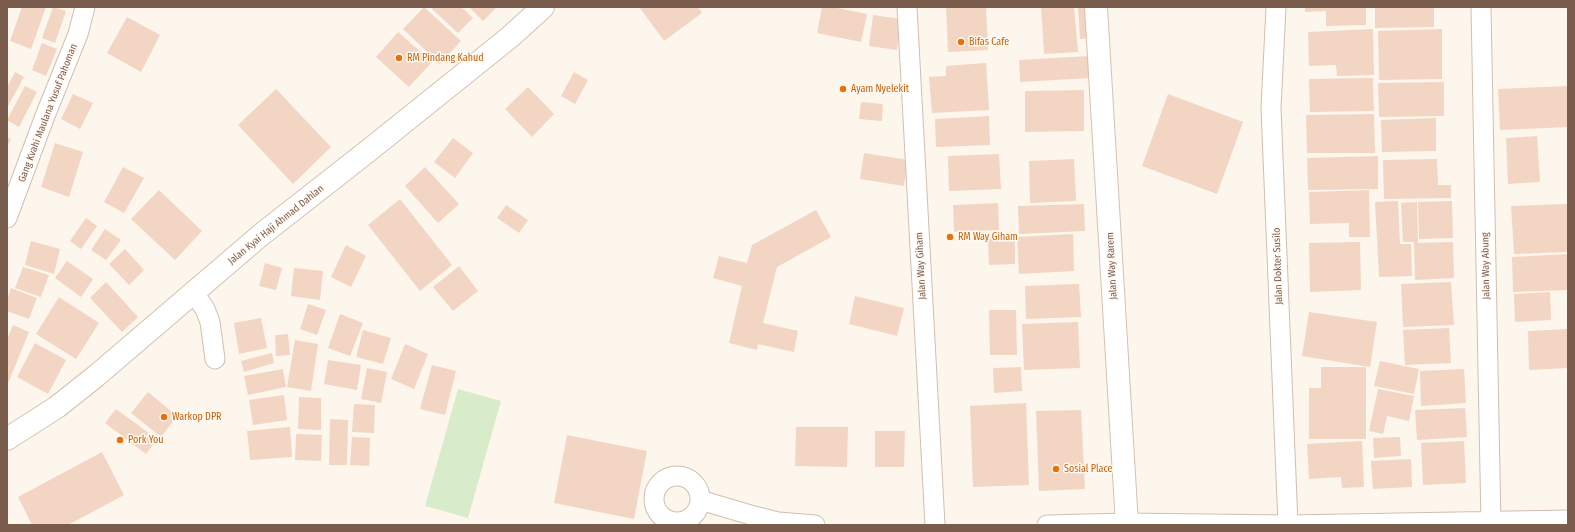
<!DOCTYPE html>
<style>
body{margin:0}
#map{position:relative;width:1575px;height:532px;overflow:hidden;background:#fdf6ec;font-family:"Fira Sans Condensed",sans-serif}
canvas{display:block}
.frame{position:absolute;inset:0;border:8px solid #7a5c4d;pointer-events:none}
</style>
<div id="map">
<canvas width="1575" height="532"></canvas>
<div class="frame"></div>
</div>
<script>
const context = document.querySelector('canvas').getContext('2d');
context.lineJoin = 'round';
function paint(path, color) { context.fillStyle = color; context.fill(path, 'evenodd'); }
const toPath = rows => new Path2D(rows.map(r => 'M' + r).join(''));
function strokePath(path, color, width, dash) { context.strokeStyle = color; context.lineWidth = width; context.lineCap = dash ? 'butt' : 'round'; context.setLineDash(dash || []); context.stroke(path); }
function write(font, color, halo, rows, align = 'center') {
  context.font = font + ' "Fira Sans Condensed",sans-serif'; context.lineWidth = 3; context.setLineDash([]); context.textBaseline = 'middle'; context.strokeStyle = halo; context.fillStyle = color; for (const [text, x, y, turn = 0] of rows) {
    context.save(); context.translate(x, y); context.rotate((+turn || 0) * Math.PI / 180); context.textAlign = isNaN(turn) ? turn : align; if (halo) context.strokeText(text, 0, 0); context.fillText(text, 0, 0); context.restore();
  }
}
paint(toPath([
 [458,389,501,401,468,518,425,506]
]), '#d8ecc9');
paint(toPath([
 [22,7,46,7,31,49,10,41],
 [53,7,66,11,55,43,42,38],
 [424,7,461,41,440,64,403,29],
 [433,7,461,7,473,18,458,33,432,9],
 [469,7,497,7,483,21],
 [641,7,698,7,702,13,664,41,640,8],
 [822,7,832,7,867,14,861,42,817,33],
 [946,7,986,7,988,50,948,52],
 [1041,7,1074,7,1078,52,1044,54],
 [1078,7,1091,7,1093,38,1080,39],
 [1305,7,1366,7,1366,25,1326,26,1326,11,1305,12],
 [1375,7,1434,7,1434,27,1375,28],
 [873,15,901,19,897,50,869,46],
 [127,17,160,35,141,72,107,53],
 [1373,29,1374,75,1337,76,1336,65,1309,66,1308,32],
 [1442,29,1442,79,1379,80,1378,31],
 [398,32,432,62,409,87,376,57],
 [42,43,57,49,46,76,32,70],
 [1089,56,1090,78,1020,82,1019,60],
 [986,63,989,110,932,113,929,77,946,76,946,66],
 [15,72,24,77,7,108,7,87],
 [574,72,588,80,575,104,561,96],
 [1373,78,1374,111,1310,112,1309,79],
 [1444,82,1444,116,1379,117,1378,83],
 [25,86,37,92,19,127,7,120],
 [1568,86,1568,127,1500,130,1498,89],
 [528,87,554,114,532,137,505,109],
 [276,89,331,147,293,184,238,125],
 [1084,90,1084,131,1025,132,1025,91],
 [73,94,93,103,80,129,61,119],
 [1168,94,1243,122,1217,194,1142,166],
 [861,102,883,104,882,121,859,119],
 [1374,114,1375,153,1307,153,1306,115],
 [989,116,990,145,936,147,935,119],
 [1436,118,1436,151,1382,152,1381,120],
 [1537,136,1540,182,1508,184,1506,138],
 [7,137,11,139,7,147],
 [453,138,473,153,455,178,434,162],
 [55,143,83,152,69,197,41,187],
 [864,153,908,160,904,186,860,179],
 [999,154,1001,189,949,191,948,156],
 [1378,156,1378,189,1308,190,1307,158],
 [1074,159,1076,201,1030,203,1029,161],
 [1437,159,1438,185,1451,185,1451,198,1384,199,1383,160],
 [123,167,144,178,124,213,104,202],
 [425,167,459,204,438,223,405,186],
 [159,190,202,231,175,260,131,219],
 [1369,190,1370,237,1349,237,1349,223,1310,224,1309,192],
 [400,199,452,265,420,291,368,225],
 [1398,201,1400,244,1411,244,1412,276,1379,277,1375,202],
 [1452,201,1453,238,1419,239,1418,202],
 [1417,202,1418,243,1453,242,1454,278,1415,280,1414,242,1403,242,1401,203],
 [998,203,999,230,954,232,953,205],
 [1084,204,1085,231,1019,234,1018,206],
 [1568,204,1568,252,1514,254,1511,206],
 [506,205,528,220,519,233,497,218],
 [816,210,831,237,777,267,763,323,798,331,794,352,758,344,757,350,729,343,742,286,713,278,719,256,747,263,752,245],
 [86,218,97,226,81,249,70,241],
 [105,229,121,240,106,260,91,250],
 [1073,234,1074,271,1019,274,1017,237],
 [988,239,1015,239,1015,264,989,265],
 [31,241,60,249,54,274,25,265],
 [1360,242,1361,290,1310,292,1309,243],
 [346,245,366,256,351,287,331,277],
 [125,249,144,270,129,285,109,264],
 [1568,254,1568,290,1513,292,1512,257],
 [67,261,93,279,81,297,55,278],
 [265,263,282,268,276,290,259,286],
 [459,266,478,291,453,311,433,287],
 [23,267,49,275,41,297,15,288],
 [294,268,323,271,320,300,291,296],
 [106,282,138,317,122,332,90,298],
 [1451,282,1454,325,1403,327,1401,284],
 [1079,284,1081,317,1026,319,1025,286],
 [11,288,37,298,29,319,7,311,7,299],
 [1550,292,1551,320,1515,322,1514,294],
 [855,296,904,308,897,336,849,324],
 [59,297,99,323,76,359,36,334],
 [308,304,326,310,317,335,300,329],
 [989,310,1016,310,1017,355,990,355],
 [1309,312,1377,322,1370,367,1302,356],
 [340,314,363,323,350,356,328,348],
 [261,318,267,348,239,354,234,323],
 [1078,322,1080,368,1024,370,1022,324],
 [13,325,29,332,7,386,7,340],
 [1449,328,1451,363,1405,365,1403,330],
 [1568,329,1568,368,1529,370,1528,331],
 [363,330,391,338,383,364,356,357],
 [288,334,290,355,276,356,275,335],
 [295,340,318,344,311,391,287,387],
 [35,343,66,360,48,394,17,377],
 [405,344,428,354,414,389,391,379],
 [272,353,274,363,244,372,241,361],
 [328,360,361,365,357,390,324,384],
 [1380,361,1419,369,1414,394,1374,386],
 [432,365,456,371,445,415,420,409],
 [1021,367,1022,391,994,393,993,368],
 [1321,367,1366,367,1366,439,1309,439,1309,388,1321,388],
 [367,368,387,372,381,403,361,399],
 [283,369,286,387,248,395,244,376],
 [1464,369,1466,403,1421,406,1420,371],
 [1378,389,1414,396,1409,421,1387,416,1383,434,1369,431],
 [148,392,177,416,161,437,131,413],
 [284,395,287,420,253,425,249,400],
 [299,397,321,398,321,430,298,429],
 [1026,403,1029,485,973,487,970,406],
 [354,404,375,405,374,433,352,432],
 [1465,408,1467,437,1417,440,1415,410],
 [116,409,157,439,146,454,105,423],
 [1081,410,1085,489,1039,491,1036,411],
 [330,419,348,420,347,465,329,465],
 [290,427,292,457,250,460,247,431],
 [796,427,848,427,847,467,795,466],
 [875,431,905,431,904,467,875,467],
 [296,434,322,435,321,461,295,460],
 [567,435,647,451,634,519,554,503],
 [352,437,370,438,369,466,350,465],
 [1400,437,1401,456,1374,458,1373,438],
 [1362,441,1364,487,1342,488,1341,477,1309,479,1307,444],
 [1464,441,1466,483,1423,485,1421,443],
 [102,452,124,495,68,525,32,525,18,497],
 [1411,459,1412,487,1373,489,1371,461]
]), '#f3d5c3');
const street = toPath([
 [907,7,935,525],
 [1276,7,1271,108,1288,525],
 [1481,7,1491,525],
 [7,218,45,116,78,34,85,7],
 [194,293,205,309,210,322,215,359],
 '654 499a23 23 0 1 1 46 0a23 23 0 1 1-46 0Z',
 [700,500,754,516,778,522,815,525],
 [1047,525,1127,523,1288,525,1568,520]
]);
const secondary = toPath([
 [1096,7,1127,525],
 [7,439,57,407,96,376,262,234,368,151,510,37,543,7]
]);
strokePath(street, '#d1beb0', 21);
strokePath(secondary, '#d6c0b0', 24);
strokePath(street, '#fff', 19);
strokePath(secondary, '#fff', 22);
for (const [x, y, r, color] of [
 [961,42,4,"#e8710a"],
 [399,58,4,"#e8710a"],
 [843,89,4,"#e8710a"],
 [950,237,4,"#e8710a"],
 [164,417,4,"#e8710a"],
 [120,440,4,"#e8710a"],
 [1056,469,4,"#e8710a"]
]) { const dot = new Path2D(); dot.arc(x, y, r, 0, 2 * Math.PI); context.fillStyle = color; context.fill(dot); strokePath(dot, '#fffaf3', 1.5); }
write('10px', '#c56008', '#fffaf3', [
 ["Bifas Cafe",969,42],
 ["RM Pindang Kahud",407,58],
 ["Ayam Nyelekit",851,89],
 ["RM Way Giham",958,237],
 ["Warkop DPR",172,417],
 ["Pork You",128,440],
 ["Sosial Place",1064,469]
], 'left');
write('10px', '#7a5c4d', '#fffaf3', [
 ["Gang Kvahi Maulana Yusuf Pahoman",48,113,-69],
 ["Jalan Kyai Haji Ahmad Dahlan",276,225,-39],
 ["Jalan Way Giham",921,266,-93],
 ["Jalan Way Rarem",1112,266,-93],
 ["Jalan Dokter Susilo",1278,266,-92],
 ["Jalan Way Abung",1486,266,-91]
]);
</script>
